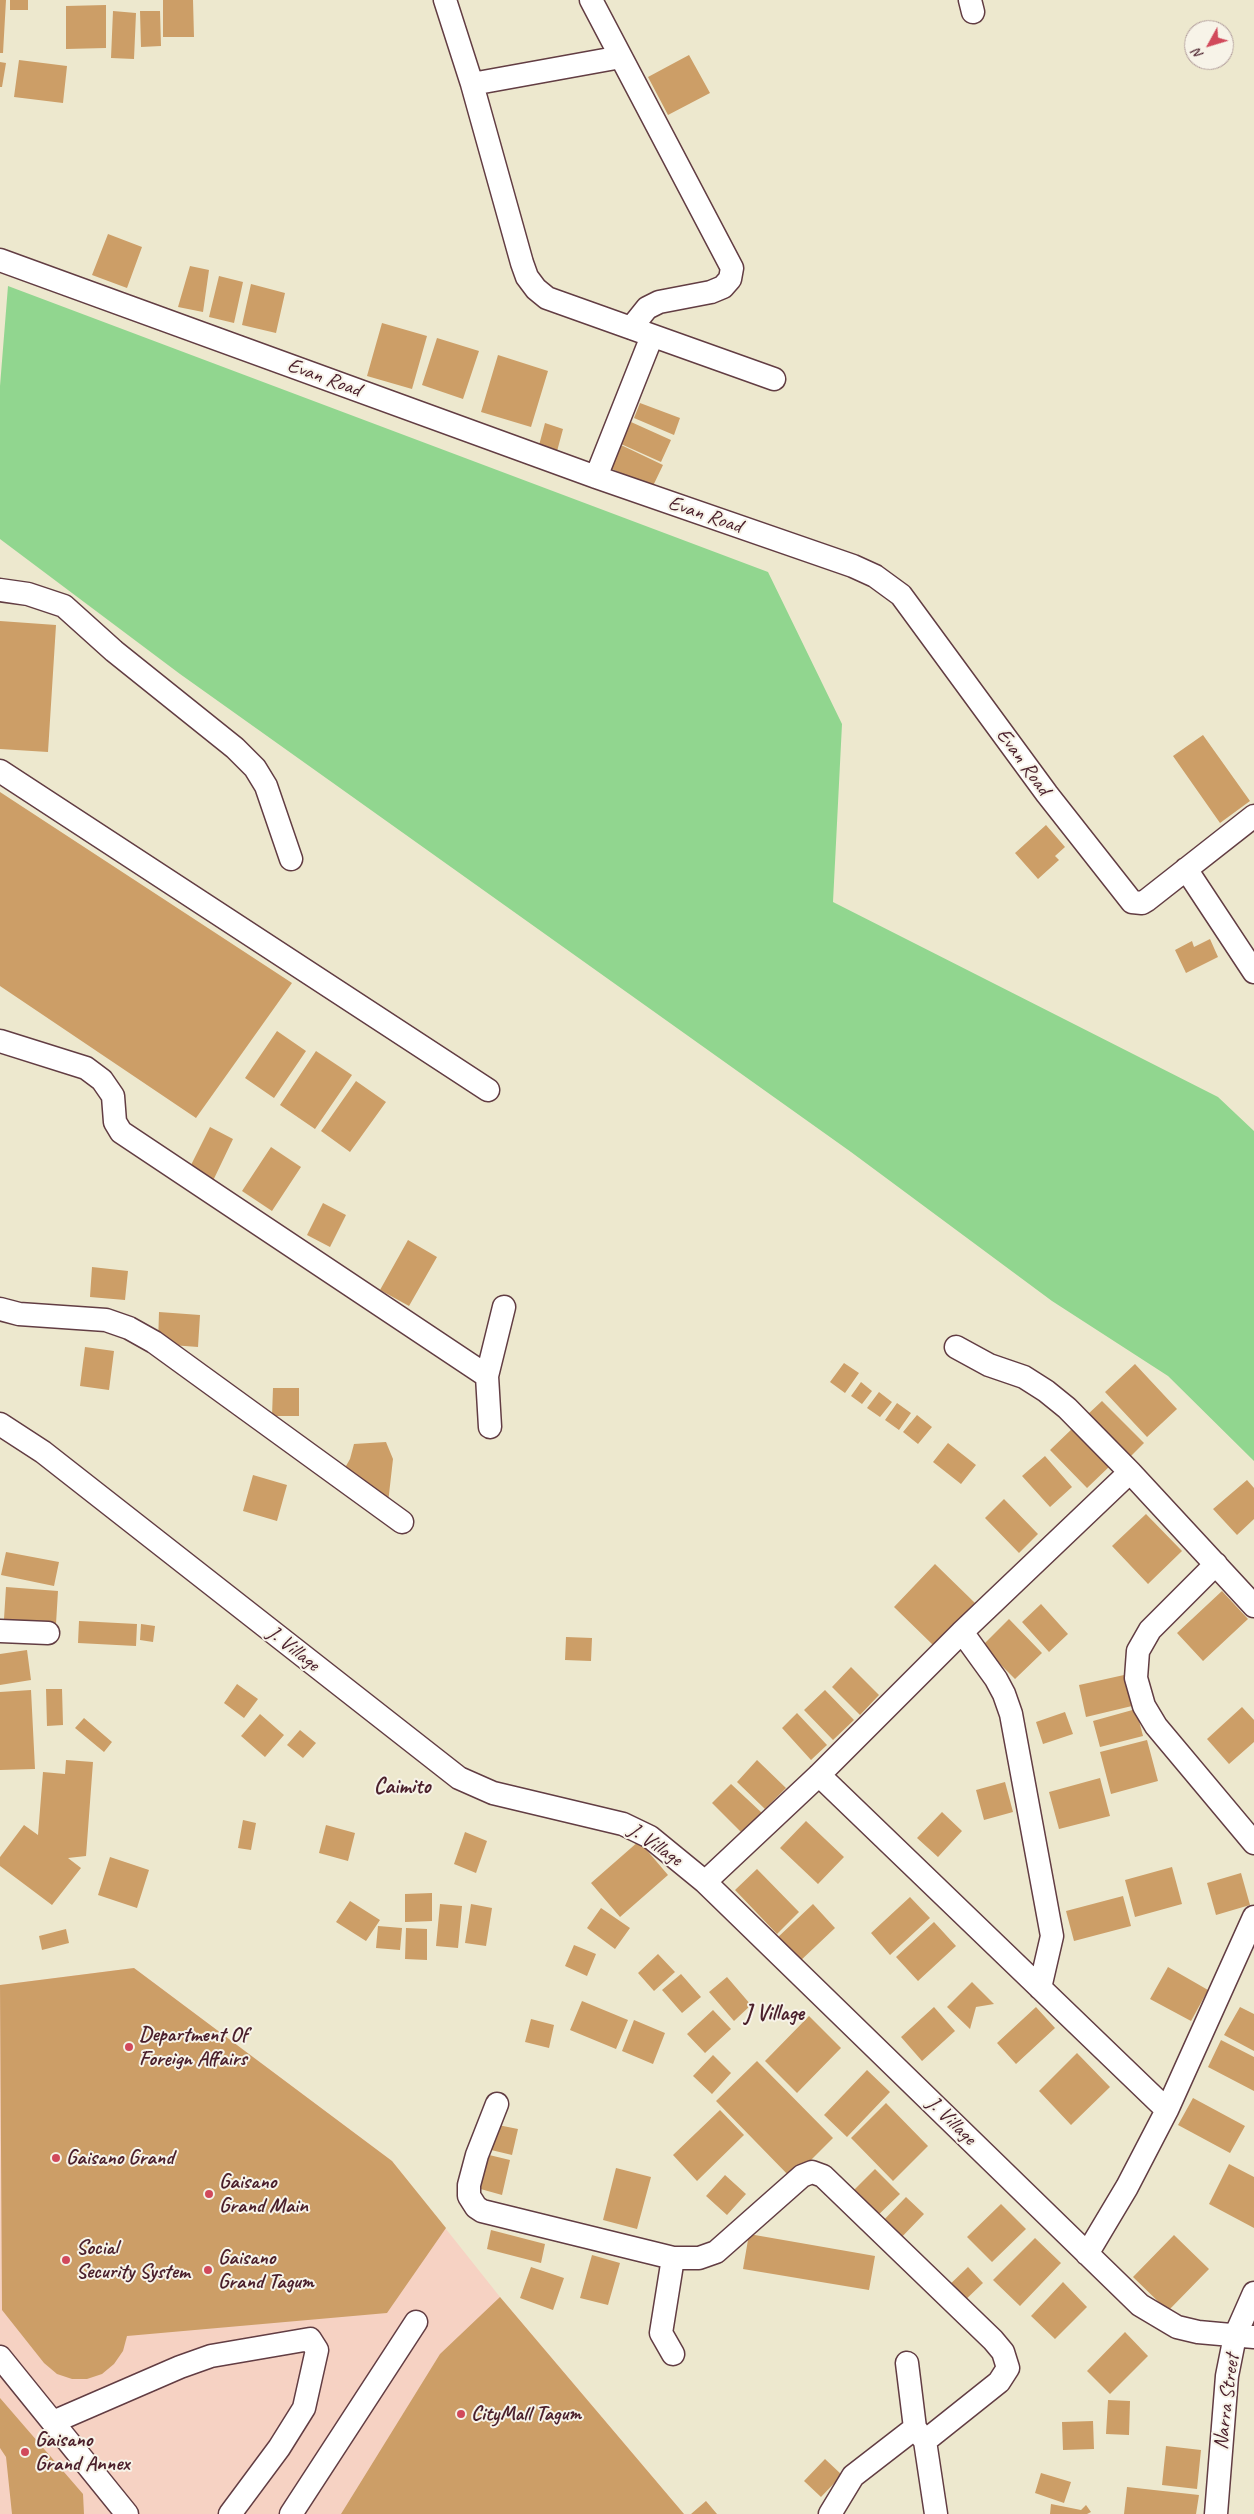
<!DOCTYPE html>
<style>
body{margin:0}
#map{position:relative;width:1254px;height:2514px;overflow:hidden;background:#ede8ce;font-family:Caveat,sans-serif}
canvas{display:block}
.north{position:absolute;left:1184px;top:20px;width:50px;height:50px;box-sizing:border-box;background:#f7f3e8;border:1px solid #b29e9c;border-radius:50%;rotate:231deg;font-size:14px;font-weight:700;line-height:20px;text-align:center;color:#4a1f2b}
.north::after{content:'';display:block;margin:auto;width:18px;height:22px;background:#d1495b;clip-path:polygon(50% 0,100% 100%,50% 72%,0 100%)}
</style>
<div id="map">
<canvas width="1254" height="2514"></canvas>
<div class="north">N</div>
</div>
<script>
const context = document.querySelector('canvas').getContext('2d');
context.lineJoin = 'round';
function paint(path, color) { context.fillStyle = color; context.fill(path, 'evenodd'); }
const toPath = rows => new Path2D(rows.map(r => 'M' + r).join(''));
function strokePath(path, color, width, dash) { context.strokeStyle = color; context.lineWidth = width; context.lineCap = dash ? 'butt' : 'round'; context.setLineDash(dash || []); context.stroke(path); }
function write(font, color, halo, rows, align = 'center') {
  context.font = font + ' Caveat,sans-serif'; context.lineWidth = 4; context.setLineDash([]); context.textBaseline = 'middle'; context.strokeStyle = halo; context.fillStyle = color; for (const [text, x, y, turn = 0] of rows) {
    context.save(); context.translate(x, y); context.rotate((+turn || 0) * Math.PI / 180); context.textAlign = isNaN(turn) ? turn : align; if (halo) context.strokeText(text, 0, 0); context.fillText(text, 0, 0); context.restore();
  }
}
paint(toPath([
 [134,1968,392,2161,500,2297,684,2514,0,2514,0,1985]
]), '#f6d2c3');
paint(toPath([
 [8,286,768,572,842,724,833,902,1218,1097,1254,1131,1254,1461,1168,1376,1052,1301,851,1152,180,674,0,539,0,386]
]), '#91d68f');
paint(toPath([
 [0,0,6,0,3,53,0,53],
 [10,0,28,0,28,10,10,10],
 [163,0,193,0,194,37,163,37],
 [106,5,106,48,66,49,66,6],
 [113,11,136,13,134,59,111,58],
 [140,11,160,11,161,46,141,47],
 [689,55,710,93,668,115,648,77],
 [19,60,67,66,63,103,14,97],
 [0,62,6,63,2,87,0,87],
 [108,234,142,247,127,288,92,275],
 [190,266,209,270,203,312,178,307],
 [219,276,243,282,234,323,209,317],
 [251,284,285,293,276,333,242,325],
 [382,323,427,336,412,389,367,376],
 [437,338,479,351,463,399,422,385],
 [498,355,548,371,531,427,481,412],
 [640,403,680,418,674,435,634,418],
 [631,422,671,440,661,462,621,444],
 [545,423,563,429,556,455,538,449],
 [621,445,663,465,652,488,610,468],
 [0,621,56,625,48,752,0,749],
 [1203,735,1250,801,1220,823,1173,756],
 [0,792,292,983,196,1118,0,986],
 [1046,825,1065,847,1055,856,1059,860,1038,879,1015,853],
 [1210,939,1218,957,1186,973,1175,950,1192,941,1194,947],
 [277,1031,306,1051,274,1098,245,1078],
 [316,1051,352,1075,315,1129,280,1105],
 [356,1081,386,1102,350,1152,321,1131],
 [210,1127,233,1139,210,1187,188,1171],
 [271,1147,301,1167,272,1211,242,1191],
 [323,1203,346,1215,330,1247,307,1235],
 [408,1240,437,1257,409,1306,380,1290],
 [92,1267,128,1271,125,1300,90,1297],
 [159,1312,200,1315,198,1347,158,1344],
 [85,1347,114,1351,109,1390,80,1386],
 [844,1363,859,1373,845,1393,830,1382],
 [1135,1364,1177,1409,1147,1437,1105,1392],
 [861,1382,872,1391,862,1404,851,1396],
 [273,1388,299,1388,299,1416,272,1416],
 [879,1392,892,1402,880,1417,867,1408],
 [1102,1401,1144,1443,1128,1459,1086,1416],
 [897,1403,911,1413,899,1430,885,1420],
 [917,1415,932,1427,918,1444,903,1432],
 [1075,1426,1112,1464,1087,1488,1050,1450],
 [386,1442,393,1459,388,1503,342,1473,350,1459,354,1444],
 [948,1443,976,1465,961,1484,933,1462],
 [1045,1456,1072,1487,1050,1507,1022,1476],
 [253,1475,287,1485,277,1521,243,1511],
 [1247,1480,1254,1488,1254,1519,1237,1535,1213,1509],
 [1004,1499,1038,1534,1019,1553,985,1518],
 [1146,1514,1182,1551,1148,1584,1112,1546],
 [6,1552,59,1562,54,1586,1,1575],
 [935,1564,975,1603,933,1645,894,1607],
 [6,1587,58,1591,56,1624,4,1619],
 [1222,1591,1248,1619,1203,1661,1177,1633],
 [1041,1604,1068,1634,1049,1652,1022,1622],
 [1009,1619,1042,1653,1015,1679,982,1646],
 [79,1621,137,1624,136,1646,78,1643],
 [141,1624,155,1626,153,1642,140,1640],
 [566,1637,592,1638,591,1661,565,1660],
 [27,1650,31,1680,0,1685,0,1654],
 [851,1667,879,1695,860,1715,832,1687],
 [1124,1675,1132,1706,1086,1717,1079,1685],
 [237,1684,258,1699,244,1718,224,1703],
 [46,1689,62,1689,63,1725,47,1726],
 [31,1690,35,1769,0,1770,0,1692],
 [825,1690,854,1720,833,1740,804,1710],
 [1242,1707,1254,1720,1254,1742,1229,1764,1207,1739],
 [1136,1709,1143,1736,1100,1747,1093,1721],
 [1065,1712,1073,1734,1043,1744,1036,1722],
 [797,1713,827,1745,811,1760,782,1728],
 [260,1714,284,1735,265,1757,241,1736],
 [84,1718,112,1742,104,1752,75,1728],
 [300,1730,316,1743,303,1758,287,1745],
 [1147,1740,1158,1781,1111,1794,1100,1752],
 [66,1760,93,1762,86,1856,68,1858,81,1868,52,1905,0,1866,0,1857,24,1825,38,1835,43,1772,65,1774],
 [757,1760,786,1788,765,1809,737,1782],
 [1100,1778,1110,1816,1059,1829,1049,1792],
 [1005,1782,1013,1812,984,1820,976,1790],
 [731,1784,762,1813,742,1833,712,1803],
 [942,1812,962,1831,938,1857,917,1838],
 [243,1820,256,1823,251,1850,238,1848],
 [806,1821,844,1857,818,1884,780,1848],
 [326,1825,355,1833,348,1861,319,1853],
 [465,1832,487,1841,476,1873,454,1864],
 [639,1841,668,1875,620,1917,591,1883],
 [110,1857,149,1870,137,1908,98,1895],
 [1172,1867,1182,1904,1135,1917,1125,1880],
 [757,1869,799,1912,777,1934,735,1890],
 [1241,1873,1250,1905,1216,1915,1207,1883],
 [432,1893,432,1921,405,1922,405,1894],
 [1123,1896,1131,1926,1074,1941,1066,1911],
 [910,1897,930,1918,890,1955,871,1933],
 [350,1901,380,1920,366,1941,336,1922],
 [440,1904,462,1906,458,1948,436,1946],
 [471,1904,492,1908,486,1946,465,1943],
 [813,1904,835,1928,798,1963,776,1939],
 [601,1908,630,1928,615,1949,587,1928],
 [934,1922,956,1946,918,1981,896,1957],
 [378,1926,402,1928,400,1950,376,1948],
 [406,1928,427,1929,427,1960,405,1959],
 [66,1929,69,1943,42,1950,39,1936],
 [574,1945,596,1954,587,1976,565,1966],
 [658,1954,675,1972,654,1991,638,1973],
 [1168,1967,1208,1990,1191,2021,1150,1999],
 [134,1968,392,2161,446,2228,387,2313,127,2336,123,2351,114,2364,102,2374,87,2379,72,2379,57,2374,44,2363,2,2310,0,1985],
 [681,1974,701,1997,682,2013,662,1990],
 [727,1977,751,2005,734,2021,709,1992],
 [972,1982,994,2004,976,2007,970,2029,947,2007],
 [582,2001,628,2020,616,2049,570,2030],
 [934,2007,955,2031,922,2061,901,2037],
 [1036,2007,1055,2028,1016,2064,997,2043],
 [1240,2007,1254,2014,1254,2051,1224,2035],
 [713,2010,731,2029,705,2053,687,2034],
 [809,2016,841,2048,797,2093,765,2061],
 [531,2019,554,2025,549,2048,525,2042],
 [634,2020,665,2033,653,2064,622,2051],
 [1221,2040,1254,2057,1254,2091,1208,2067],
 [1077,2053,1110,2087,1071,2125,1039,2091],
 [713,2055,731,2073,712,2094,693,2076],
 [757,2061,833,2138,792,2179,716,2101],
 [867,2070,890,2092,847,2137,824,2115],
 [1193,2098,1245,2126,1230,2153,1178,2125],
 [886,2103,928,2146,893,2181,851,2138],
 [720,2110,744,2135,697,2181,673,2155],
 [493,2124,518,2129,512,2155,487,2149],
 [485,2154,510,2160,502,2195,477,2188],
 [1229,2164,1254,2177,1254,2228,1209,2204],
 [616,2168,651,2177,637,2229,603,2220],
 [875,2169,900,2194,873,2220,848,2196],
 [725,2175,746,2194,727,2215,706,2196],
 [906,2197,924,2214,896,2243,878,2226],
 [1001,2204,1026,2229,992,2262,967,2237],
 [491,2230,545,2244,541,2263,487,2249],
 [749,2234,875,2256,869,2290,743,2269],
 [1174,2235,1209,2269,1168,2311,1133,2277],
 [1035,2238,1061,2263,1020,2306,993,2280],
 [592,2255,620,2263,608,2305,580,2298],
 [531,2267,564,2278,553,2310,520,2298],
 [968,2267,983,2283,960,2305,945,2289],
 [1063,2282,1087,2307,1055,2339,1031,2316],
 [500,2297,684,2514,341,2514,440,2354],
 [1125,2332,1148,2356,1110,2394,1087,2371],
 [0,2398,83,2494,84,2514,12,2514,6,2457,0,2448],
 [1108,2400,1130,2401,1129,2435,1106,2434],
 [1093,2421,1094,2449,1063,2450,1062,2422],
 [1166,2446,1201,2450,1197,2489,1162,2485],
 [825,2459,842,2475,821,2497,804,2481],
 [1041,2473,1071,2482,1064,2503,1035,2493],
 [1127,2487,1199,2495,1196,2514,1124,2514],
 [706,2501,717,2514,691,2514],
 [1051,2504,1081,2510,1086,2505,1091,2512,1087,2514,1050,2514]
]), '#cc9e67');
const minor = toPath([
 [445,0,472,84,522,263,527,277,536,289,547,298,561,303,774,379],
 [591,0,732,268,730,279,723,287,711,292,659,302,647,308,631,328],
 [970,0,973,12],
 [472,84,621,57],
 [0,260,596,477,853,566,875,576,901,595,1047,794,1132,902,1142,903,1147,900,1254,816],
 [596,477,652,336],
 [0,590,28,594,64,606,114,651,235,748,255,768,266,786,291,859],
 [0,771,488,1090],
 [1186,869,1254,972],
 [0,1041,86,1068,102,1080,113,1096,115,1122,121,1132,487,1376],
 [0,1309,19,1314,106,1320,129,1328,154,1342,402,1522],
 [956,1347,989,1365,1024,1377,1046,1391,1067,1408,1130,1472,1254,1606],
 [0,1424,43,1452,459,1778,493,1793,623,1824,650,1837,705,1882,1140,2305,1177,2327,1198,2332,1254,2337],
 [490,1427,487,1376,504,1307],
 [1216,1564,1150,1630,1138,1651,1136,1678,1144,1706,1156,1726,1254,1843],
 [0,1631,48,1633],
 [962,1632,996,1679,1004,1694,1011,1714,1052,1936,1040,1988],
 [819,1775,1167,2110],
 [705,1882,819,1775,962,1632,1130,1472],
 [497,2104,477,2155,469,2185,469,2196,476,2207,482,2211,673,2258,699,2258,716,2252,802,2176,812,2172,823,2176,993,2340,1003,2352,1008,2368,999,2382,925,2441,915,2428,907,2363],
 [1087,2254,1127,2187,1167,2110,1254,1917],
 [673,2354,661,2333,673,2258],
 [0,2357,127,2514],
 [53,2422,180,2367,211,2356,310,2339,317,2350,304,2408,279,2448,230,2514],
 [925,2441,936,2514],
 [291,2514,416,2322],
 [830,2514,853,2476,915,2428],
 [1216,2514,1227,2376,1235,2336,1254,2293]
]);
strokePath(minor, '#623d43', 25);
strokePath(minor, '#fff', 22);
for (const [x, y, r, color] of [
 [129,2047,5,"#d1495b"],
 [56,2158,5,"#d1495b"],
 [209,2194,5,"#d1495b"],
 [66,2260,5,"#d1495b"],
 [208,2270,5,"#d1495b"],
 [461,2414,5,"#d1495b"],
 [25,2452,5,"#d1495b"]
]) { const dot = new Path2D(); dot.arc(x, y, r, 0, 2 * Math.PI); context.fillStyle = color; context.fill(dot); strokePath(dot, '#f7f3e8', 2); }
write('21px', '#4a1f2b', '#f7f3e8', [
 ["Evan Road",324,378,20],
 ["Evan Road",705,515,19],
 ["Evan Road",1023,762,54],
 ["J. Village",293,1649,38],
 ["J. Village",655,1845,34],
 ["J. Village",951,2121,44],
 ["Narra Street",1227,2402,-83]
]);
write('bold 21px', '#4a1f2b', '#f7f3e8', [
 ["Department Of",139,2035],
 ["Foreign Affairs",139,2059],
 ["Gaisano Grand",66,2158],
 ["Gaisano",219,2182],
 ["Grand Main",219,2206],
 ["Social",76,2248],
 ["Security System",76,2272],
 ["Gaisano",218,2258],
 ["Grand Tagum",218,2282],
 ["CityMall Tagum",471,2414],
 ["Gaisano",35,2440],
 ["Grand Annex",35,2464]
], 'left');
write('bold 22px', '#4a1f2b', '#f7f3e8', [
 ["Caimito",402,1787],
 ["J Village",774,2014]
]);
</script>
